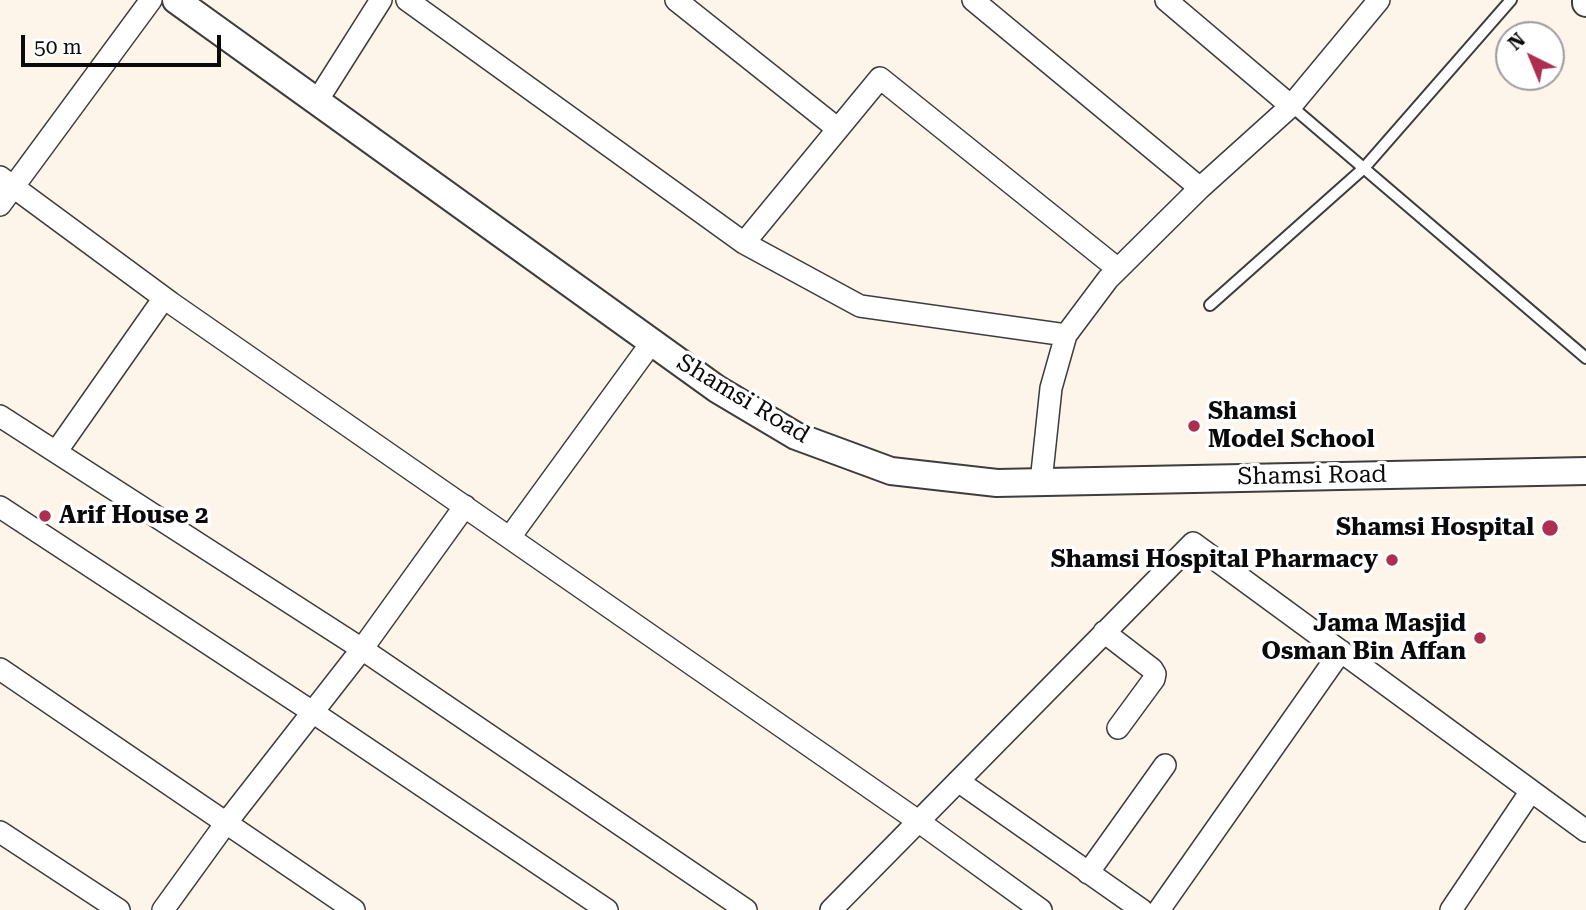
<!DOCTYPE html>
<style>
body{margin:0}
#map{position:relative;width:1586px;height:910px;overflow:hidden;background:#fdf5e9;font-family:"Roboto Serif",serif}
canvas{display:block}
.north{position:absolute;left:1495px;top:21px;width:70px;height:70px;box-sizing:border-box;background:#fff;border:2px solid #9d9d9d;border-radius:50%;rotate:317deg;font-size:19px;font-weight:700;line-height:28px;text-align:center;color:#0a0a0a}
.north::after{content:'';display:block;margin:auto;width:24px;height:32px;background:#ae2e4f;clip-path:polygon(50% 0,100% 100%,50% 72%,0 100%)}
.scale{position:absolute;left:21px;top:35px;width:200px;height:32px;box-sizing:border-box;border:4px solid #0a0a0a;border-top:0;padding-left:9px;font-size:21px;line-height:24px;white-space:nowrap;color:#0a0a0a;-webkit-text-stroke:5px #fff;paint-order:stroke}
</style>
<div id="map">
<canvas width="1586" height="910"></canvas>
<div class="north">N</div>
<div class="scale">50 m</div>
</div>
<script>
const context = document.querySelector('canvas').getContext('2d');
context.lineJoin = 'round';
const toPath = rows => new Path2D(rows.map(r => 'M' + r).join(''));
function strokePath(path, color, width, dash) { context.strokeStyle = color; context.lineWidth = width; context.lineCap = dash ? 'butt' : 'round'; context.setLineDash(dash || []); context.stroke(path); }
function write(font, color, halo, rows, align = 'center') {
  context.font = font + ' "Roboto Serif",serif'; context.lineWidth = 7; context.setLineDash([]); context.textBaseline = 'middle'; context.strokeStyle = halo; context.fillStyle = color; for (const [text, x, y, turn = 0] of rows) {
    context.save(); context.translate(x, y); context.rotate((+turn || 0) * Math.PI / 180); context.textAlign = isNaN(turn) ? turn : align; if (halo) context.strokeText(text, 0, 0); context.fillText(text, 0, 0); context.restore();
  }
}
const service = toPath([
 [1291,106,1586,358],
 [1210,305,1364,168,1511,0]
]);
const minor = toPath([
 [407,0,744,243,860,306,1066,335],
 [676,0,838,129],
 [973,0,1200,188],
 [1166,0,1291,106],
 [317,101,381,0],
 [0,177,171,303,918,821,1041,910],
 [0,205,151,0],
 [744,243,880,78,1118,269],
 [0,416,362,649,746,910],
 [56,452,164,298],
 [1041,482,1051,388,1066,335,1108,279,1200,188,1291,106,1379,0],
 [0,507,314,713,607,910],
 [510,537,652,342],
 [1104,632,1152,669,1155,674,1154,679,1118,728],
 [0,669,354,910],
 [958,781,1142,910],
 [0,832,119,910],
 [1088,873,1165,765],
 [163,910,226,823,362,649,465,506],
 [831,910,1193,543,1586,831],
 [1159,910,1341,651],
 [1451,910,1531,791]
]);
const tertiary = toPath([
 [176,0,717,389,796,436,891,471,997,483,1586,471],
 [1586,0,1586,3]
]);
strokePath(service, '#3d3d3d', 14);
strokePath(minor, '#3d3d3d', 24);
strokePath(tertiary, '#3d3d3d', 30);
strokePath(service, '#fff', 10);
strokePath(minor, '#fff', 21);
strokePath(tertiary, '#fff', 26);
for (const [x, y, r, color] of [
 [1194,426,7,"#ae2e4f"],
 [45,516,7,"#ae2e4f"],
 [1550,528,9,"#ae2e4f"],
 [1392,560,7,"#ae2e4f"],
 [1480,638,7,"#ae2e4f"]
]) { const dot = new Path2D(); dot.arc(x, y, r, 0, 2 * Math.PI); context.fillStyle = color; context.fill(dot); strokePath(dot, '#fff', 2.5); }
write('24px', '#0a0a0a', '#fff', [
 ["Shamsi Road",743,399,31],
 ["Shamsi Road",1312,476,-1]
]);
write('bold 24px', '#0a0a0a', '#fff', [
 ["Shamsi",1208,412,"left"],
 ["Model School",1208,440,"left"],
 ["Arif House 2",59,516,"left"],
 ["Shamsi Hospital",1534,528],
 ["Shamsi Hospital Pharmacy",1378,560],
 ["Jama Masjid",1466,624],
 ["Osman Bin Affan",1466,652]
], 'right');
</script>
